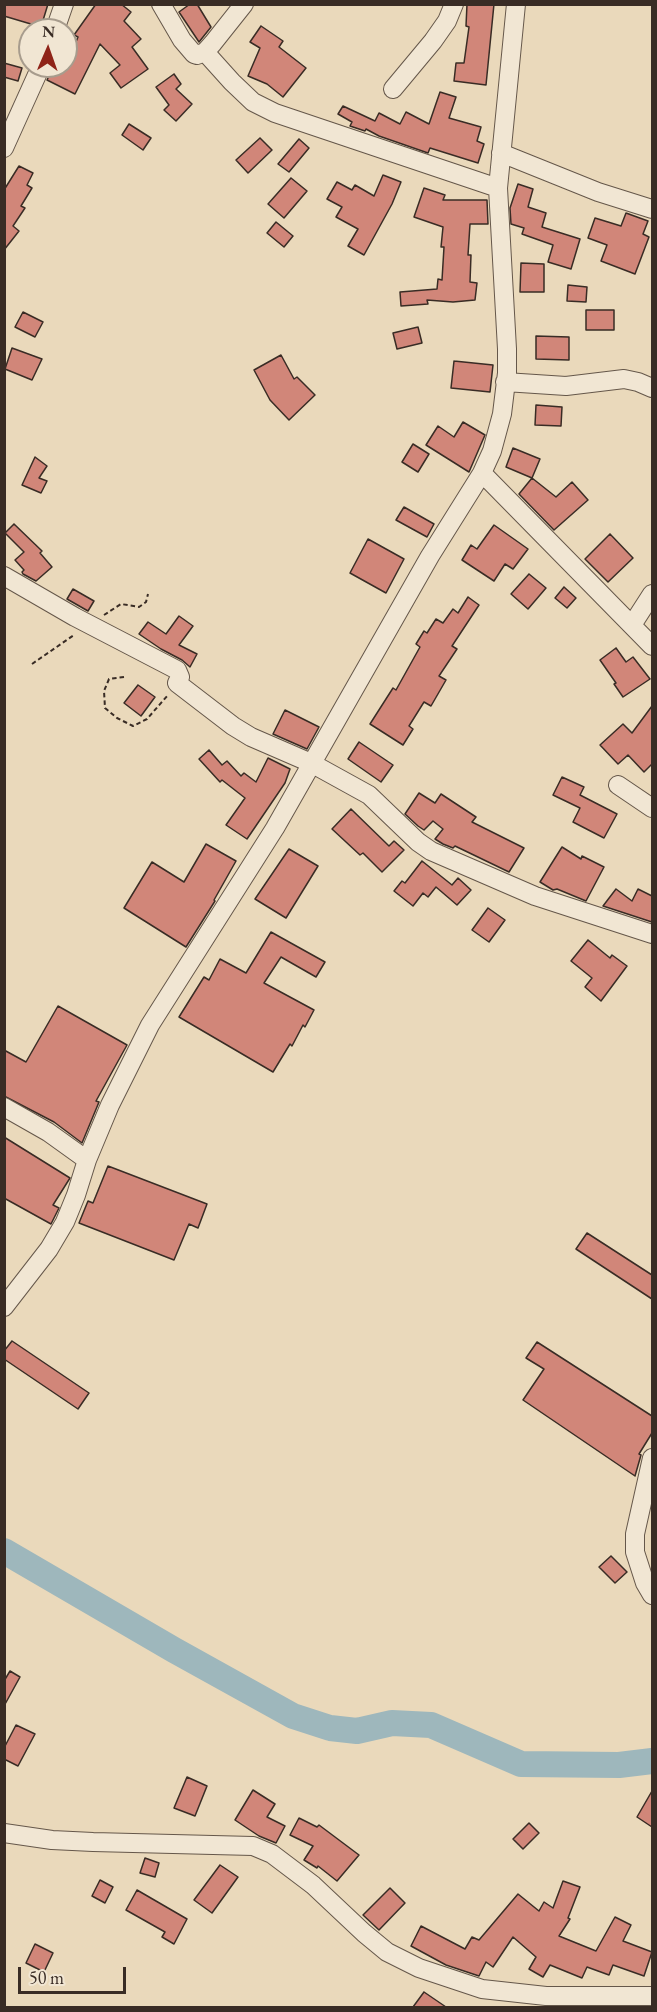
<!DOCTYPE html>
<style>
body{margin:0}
#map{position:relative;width:657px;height:2012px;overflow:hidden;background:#ead9bb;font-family:"EB Garamond",serif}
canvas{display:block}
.frame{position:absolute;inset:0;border:6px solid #392c25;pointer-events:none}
.north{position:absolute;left:18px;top:18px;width:60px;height:60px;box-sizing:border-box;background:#f1e6d3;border:2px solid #a79c8d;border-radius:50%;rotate:2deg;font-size:16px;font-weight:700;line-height:24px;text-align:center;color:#392c25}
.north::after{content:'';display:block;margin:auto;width:21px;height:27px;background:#8f2418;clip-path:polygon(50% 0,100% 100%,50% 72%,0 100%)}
.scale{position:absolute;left:18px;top:1967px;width:108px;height:27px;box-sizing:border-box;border:3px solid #392c25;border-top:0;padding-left:8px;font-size:18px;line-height:21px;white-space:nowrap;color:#392c25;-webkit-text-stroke:4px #f1e6d3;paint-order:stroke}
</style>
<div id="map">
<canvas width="657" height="2012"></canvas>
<div class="frame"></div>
<div class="north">N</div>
<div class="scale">50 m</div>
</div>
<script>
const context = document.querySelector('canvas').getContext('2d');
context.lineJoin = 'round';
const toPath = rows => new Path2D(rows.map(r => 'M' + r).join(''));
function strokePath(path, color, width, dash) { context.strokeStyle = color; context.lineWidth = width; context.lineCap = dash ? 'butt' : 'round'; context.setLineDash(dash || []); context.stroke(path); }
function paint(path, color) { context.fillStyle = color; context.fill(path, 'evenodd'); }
strokePath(toPath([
 [4,1551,174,1650,293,1716,330,1728,357,1731,392,1723,431,1725,521,1764,619,1765,652,1761]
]), '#9eb7bc', 26);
const building = toPath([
 [4,4,48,4,41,27,4,16,4,4],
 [96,4,121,4,131,12,124,21,141,39,132,47,148,69,121,88,110,73,120,65,100,44,75,94,47,80,54,66,66,66,78,37,74,35,96,4],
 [190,4,197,4,211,27,199,42,179,12,190,4],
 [467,4,494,4,486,85,454,81,456,63,464,63,469,27,466,26,467,4],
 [261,26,283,41,279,47,306,68,283,97,267,84,248,76,260,48,250,42,261,26],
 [4,63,22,68,18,81,4,77,4,63],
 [174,74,181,84,176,89,192,104,176,121,164,110,169,105,156,87,174,74],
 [440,92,456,97,449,118,481,127,477,141,484,144,478,163,430,148,428,153,379,136,366,129,365,131,350,126,352,122,338,114,343,106,375,121,379,113,400,124,406,112,429,124,440,92],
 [129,124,151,138,143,150,122,135,129,124],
 [260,138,272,150,248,173,236,160,260,138],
 [299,139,309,148,289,172,278,164,299,139],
 [19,166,33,173,27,185,32,188,21,206,25,208,13,226,19,231,4,250,4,190,19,166],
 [383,175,401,182,392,204,364,255,348,246,358,229,336,217,342,207,327,199,337,182,352,190,355,185,374,196,383,175],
 [291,178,307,191,284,218,268,204,291,178],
 [518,184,533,189,528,207,546,213,542,227,580,239,571,269,548,262,553,245,522,234,524,228,511,224,510,208,518,184],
 [424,188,445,195,443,200,487,200,488,224,470,224,468,255,471,255,470,282,477,283,475,300,453,302,427,300,428,304,401,306,400,292,437,289,438,279,442,280,444,247,441,247,443,227,414,217,424,188],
 [626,213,648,221,643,234,649,237,635,274,601,261,607,245,588,238,595,218,621,226,626,213],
 [276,222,293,236,284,247,267,233,276,222],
 [521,263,544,264,544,292,520,292,521,263],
 [568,285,587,287,586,302,567,301,568,285],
 [586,310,614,310,614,330,586,330,586,310],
 [23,312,43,322,35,337,15,327,23,312],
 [418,327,422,343,397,349,393,333,418,327],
 [536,336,569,337,569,360,536,359,536,336],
 [12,348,42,359,32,380,5,369,12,348],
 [281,355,294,379,297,377,315,395,289,420,270,400,254,370,281,355],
 [454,361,493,365,490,392,451,388,454,361],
 [536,405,562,407,561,426,535,425,536,405],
 [463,422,485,435,469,472,426,445,438,426,454,437,463,422],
 [413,444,429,454,418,472,402,462,413,444],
 [513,448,540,459,532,478,506,467,513,448],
 [35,457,47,466,39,478,47,481,41,493,22,485,35,457],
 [532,478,556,497,572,482,588,500,554,530,519,494,532,478],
 [404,507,434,524,427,537,396,520,404,507],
 [14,524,42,551,40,553,52,567,36,581,23,574,22,572,24,570,15,560,24,552,5,533,14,524],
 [494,525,528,549,513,569,505,564,494,581,462,560,471,545,477,549,494,525],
 [610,534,633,558,608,582,585,559,610,534],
 [368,539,404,559,386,593,350,573,368,539],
 [529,574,546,588,528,609,511,594,529,574],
 [564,587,576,598,567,608,555,598,564,587],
 [73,589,94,601,88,611,67,599,73,589],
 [468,597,479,605,452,646,457,649,439,676,446,680,431,706,424,702,409,726,413,729,403,745,370,724,393,688,396,690,420,647,416,644,424,631,427,633,436,619,443,623,453,609,458,613,468,597],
 [179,616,193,626,179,645,197,654,190,667,182,660,161,649,139,634,148,622,166,634,179,616],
 [616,648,626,662,633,657,650,679,623,697,614,684,616,683,600,660,616,648],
 [138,685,155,697,141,716,124,703,138,685],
 [652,706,652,764,644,772,628,755,618,764,600,745,623,724,632,733,652,706],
 [285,710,319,727,307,749,273,734,285,710],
 [359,742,393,765,381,782,348,759,359,742],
 [209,750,222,765,227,761,241,776,244,773,256,782,268,758,290,769,285,783,247,839,226,825,245,798,222,780,220,782,199,759,209,750],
 [562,777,584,787,580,795,617,814,604,838,573,822,580,808,553,795,562,777],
 [419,793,435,803,441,794,476,817,472,822,524,848,509,872,455,846,453,848,443,844,435,839,443,829,433,821,424,830,418,826,405,814,419,793],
 [351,809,389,846,394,841,404,850,382,872,363,853,360,855,332,829,351,809],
 [206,844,236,861,214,900,215,901,186,947,124,908,152,862,184,882,206,844],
 [562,847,581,859,582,856,604,867,586,901,557,889,553,890,540,882,562,847],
 [289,849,318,866,286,918,255,899,289,849],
 [422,861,452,885,458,878,471,890,457,905,436,887,428,897,423,893,413,906,394,891,402,881,405,883,422,861],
 [616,889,632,901,638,889,652,896,652,922,603,906,616,889],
 [488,908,505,920,489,942,472,930,488,908],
 [271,932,325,962,316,977,281,957,264,983,314,1010,305,1027,303,1025,292,1046,290,1044,273,1072,179,1017,204,977,209,980,220,959,246,973,271,932],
 [588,940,610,958,612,955,627,966,601,1001,585,987,592,978,571,961,588,940],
 [58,1006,127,1045,96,1101,99,1102,82,1143,54,1122,4,1096,4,1050,26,1062,58,1006],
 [4,1137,70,1178,53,1205,59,1208,51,1224,4,1198,4,1137],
 [108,1166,207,1204,198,1228,189,1224,174,1260,79,1223,88,1201,93,1203,108,1166],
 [587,1233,652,1275,652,1299,576,1249,587,1233],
 [12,1341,89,1393,78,1409,4,1359,4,1351,12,1341],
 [537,1342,652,1416,652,1433,639,1454,641,1455,635,1476,523,1400,544,1369,526,1358,537,1342],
 [611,1556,627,1572,615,1583,599,1567,611,1556],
 [10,1671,20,1677,4,1706,4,1681,10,1671],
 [16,1725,35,1734,18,1766,4,1759,4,1748,16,1725],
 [187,1777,207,1786,195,1816,174,1808,187,1777],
 [253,1790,275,1804,267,1817,285,1826,276,1843,259,1836,235,1820,253,1790],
 [652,1791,652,1827,637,1817,652,1791],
 [299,1818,317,1827,319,1825,359,1855,337,1881,318,1866,317,1868,304,1860,313,1846,290,1835,299,1818],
 [529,1823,539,1833,523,1849,513,1839,529,1823],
 [145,1858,159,1863,155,1877,140,1873,145,1858],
 [220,1865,238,1877,212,1913,194,1900,220,1865],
 [100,1880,113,1887,105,1903,92,1896,100,1880],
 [563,1881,580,1887,568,1918,570,1919,559,1936,596,1951,615,1917,631,1925,623,1941,652,1952,644,1976,613,1965,609,1975,587,1967,582,1978,550,1965,543,1977,529,1969,536,1957,513,1937,493,1967,486,1962,479,1976,446,1965,411,1946,421,1926,465,1949,472,1937,479,1940,518,1894,539,1911,544,1902,553,1908,563,1881],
 [390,1888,405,1903,379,1930,363,1915,390,1888],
 [137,1890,187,1919,174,1944,162,1937,165,1932,126,1910,137,1890],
 [35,1944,53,1953,44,1972,26,1963,35,1944],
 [424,1992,446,2007,413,2007,424,1992]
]);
paint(building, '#d18679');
strokePath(building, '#392c25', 1.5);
const minor = toPath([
 [161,4,182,40,194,54,197,55,205,52,213,43,244,4],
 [55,30,64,4],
 [205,52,232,82,253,102,275,113,498,188],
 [393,89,433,41,447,21,454,4],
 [4,148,41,66],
 [501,153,598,192,652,209],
 [505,382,566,386,624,379,638,382,652,388],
 [482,473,652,646],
 [4,576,75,617,177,670,180,677,177,683,233,726,251,737,311,763,369,795,418,842,431,851,535,896,652,934],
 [632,625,652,594],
 [618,785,652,808],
 [4,1107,48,1132,87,1160],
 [4,1307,49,1249,65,1222,76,1195,87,1160,110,1105,150,1025,275,828,430,556,482,473,492,451,502,414,507,373,507,349,498,188,516,4],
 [652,1458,635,1534,635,1552,645,1583,652,1595],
 [4,1833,52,1840,93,1842,253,1846,272,1854,313,1885,364,1933,387,1952,419,1968,482,1989,546,1996,652,1996]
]);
strokePath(minor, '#65574a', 20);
strokePath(toPath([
 [104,615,121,604,139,607,146,602,148,594],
 [32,664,74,635],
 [124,677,109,679,104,691,105,708,117,718,133,726,147,719,168,695]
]), '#392c25', 2, [4.5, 3]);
strokePath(minor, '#f1e6d3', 18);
</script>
